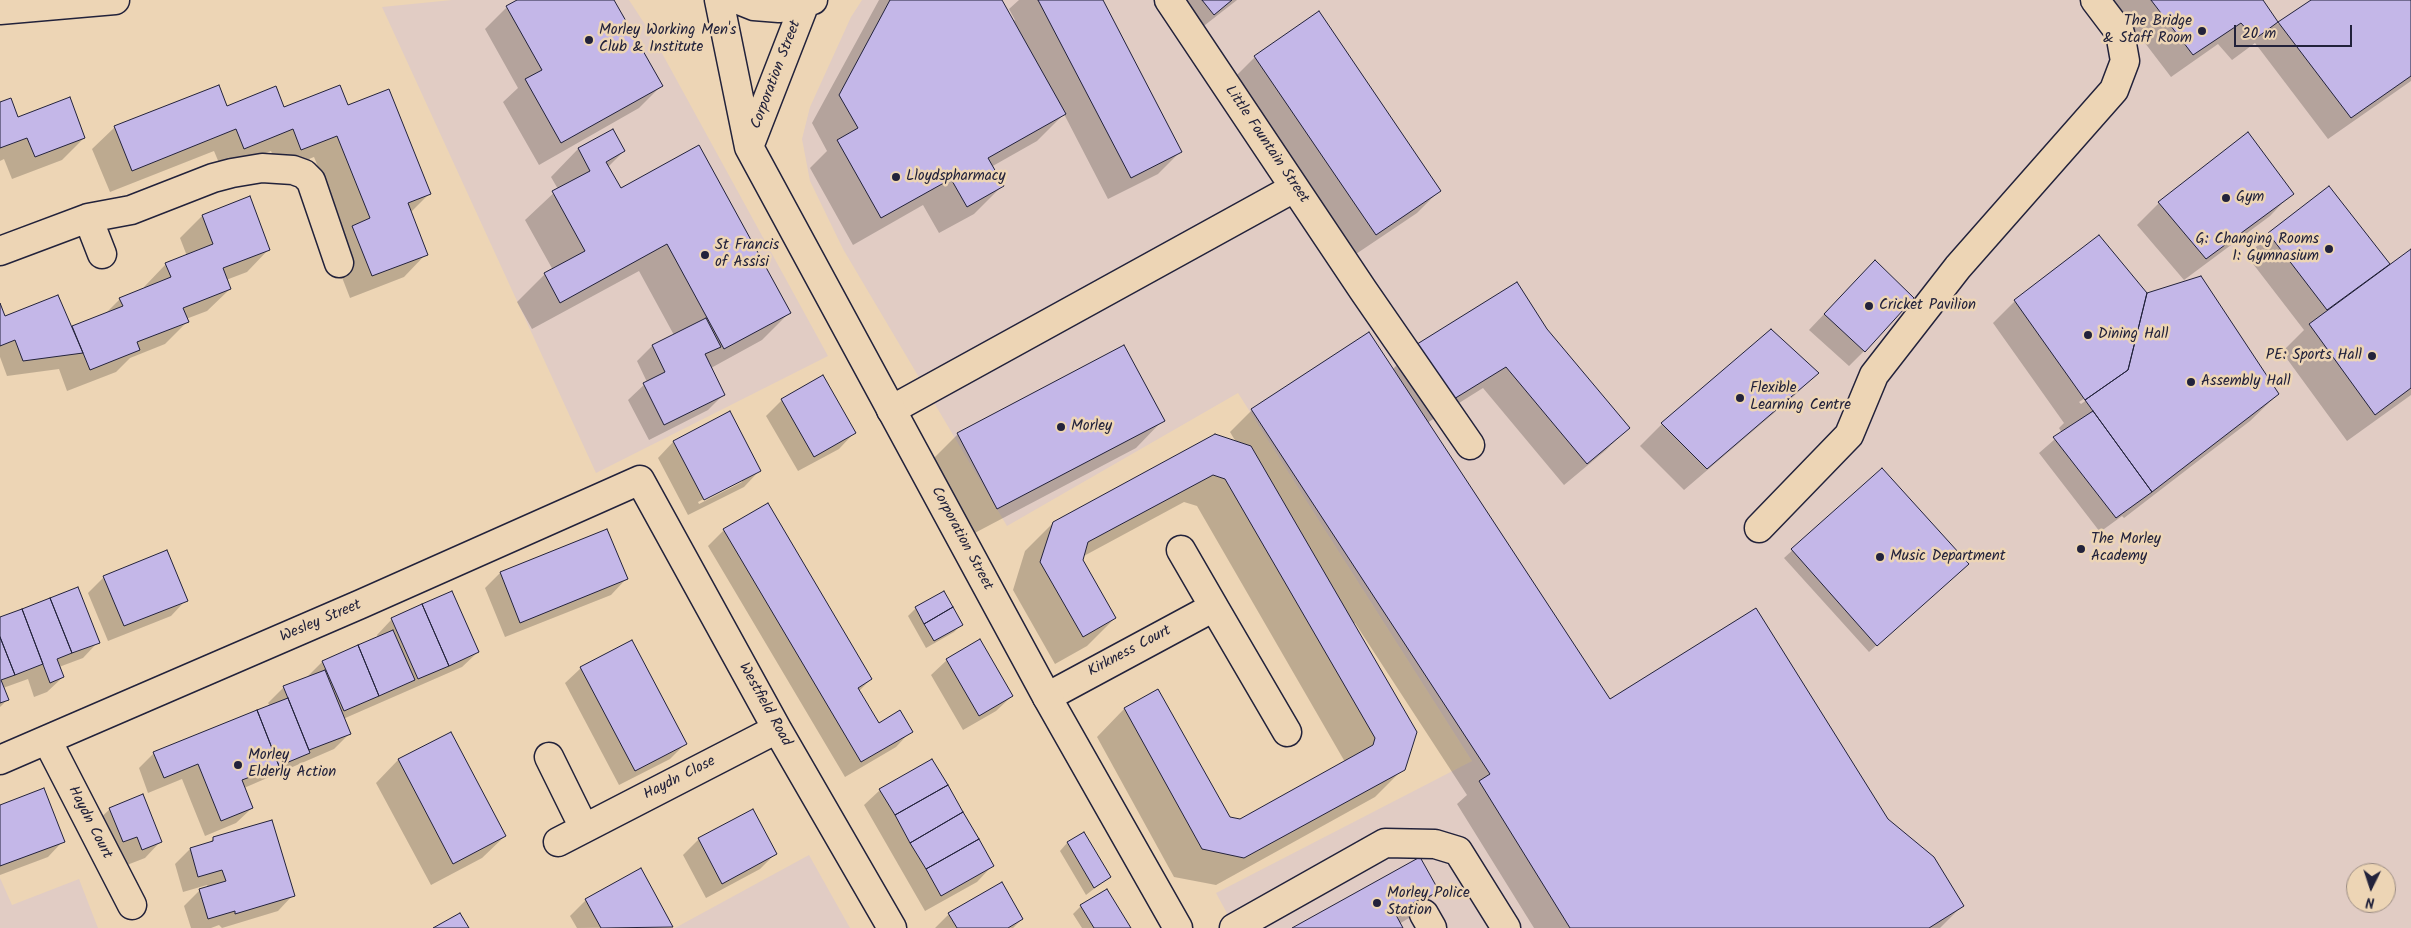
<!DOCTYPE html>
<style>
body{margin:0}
#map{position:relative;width:2411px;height:928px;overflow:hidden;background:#edd5b5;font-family:Kalam,sans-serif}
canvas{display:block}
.north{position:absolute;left:2346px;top:863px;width:50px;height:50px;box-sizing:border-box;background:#edd5b5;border:1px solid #9c8d84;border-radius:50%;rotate:184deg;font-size:14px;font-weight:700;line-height:20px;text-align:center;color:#22223b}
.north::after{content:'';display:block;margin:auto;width:18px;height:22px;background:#22223b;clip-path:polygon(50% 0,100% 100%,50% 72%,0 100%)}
.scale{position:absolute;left:2234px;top:25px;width:118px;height:22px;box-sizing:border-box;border:2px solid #22223b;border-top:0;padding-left:6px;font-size:15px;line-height:18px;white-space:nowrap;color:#22223b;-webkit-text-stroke:4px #edd5b5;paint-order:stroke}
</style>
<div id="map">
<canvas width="2411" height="928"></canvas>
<div class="north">N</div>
<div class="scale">20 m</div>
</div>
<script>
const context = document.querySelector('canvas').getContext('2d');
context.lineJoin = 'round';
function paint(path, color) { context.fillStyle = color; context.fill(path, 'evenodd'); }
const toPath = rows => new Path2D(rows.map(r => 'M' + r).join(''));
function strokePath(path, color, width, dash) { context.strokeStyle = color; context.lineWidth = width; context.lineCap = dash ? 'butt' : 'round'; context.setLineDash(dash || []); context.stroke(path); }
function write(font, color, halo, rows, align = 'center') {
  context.font = font + ' Kalam,sans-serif'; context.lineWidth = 5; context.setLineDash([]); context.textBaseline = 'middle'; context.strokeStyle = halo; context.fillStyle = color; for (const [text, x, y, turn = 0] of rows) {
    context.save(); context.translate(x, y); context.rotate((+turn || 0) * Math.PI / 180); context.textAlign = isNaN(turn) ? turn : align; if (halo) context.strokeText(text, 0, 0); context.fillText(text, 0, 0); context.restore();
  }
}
paint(toPath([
 [452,0,629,0,652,35,828,356,596,473,382,7],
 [862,0,2411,0,2411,928,1235,928,1216,893,1472,761,1238,393,1007,526,843,249,810,181,802,139,810,107,851,17],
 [2356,873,2386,873,2386,903,2356,903],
 [809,855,850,928,675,928],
 [0,878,12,905,79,879,98,928,0,928]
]), '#e1ccc4');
paint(toPath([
 [519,0,613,0,661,86,639,108,539,165,503,102,518,88,485,29,507,7],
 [879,0,1001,0,1013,21,1015,20,1009,9,1019,0,1101,0,1180,152,1158,174,1108,199,1064,114,1037,141,991,167,1002,186,974,214,939,233,923,205,853,245,810,168,827,151,812,123],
 [1163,0,1237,0,1191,36],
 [2112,0,2262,0,2278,24,2313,0,2411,0,2411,81,2328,139,2255,43,2232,60,2218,44,2171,77],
 [1255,57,1439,191,1417,213,1353,256,1233,79],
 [0,103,17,119,84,138,62,160,12,179,4,159,0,161],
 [347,106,429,194,410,213,426,254,404,277,350,298,331,249,345,234,314,157,279,171,271,151,222,170,214,151,110,192,92,149,115,127,226,107,284,109],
 [612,130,624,151,608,167,620,190,789,313,762,340,711,368,724,394,708,410,649,440,628,400,647,382,637,361,652,346,674,335,639,271,532,329,517,302,545,274,553,270,525,220,558,189,551,177,578,149],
 [2292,193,2270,216,2184,280,2137,225,2159,203],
 [202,216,269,249,247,272,226,280,230,289,207,311,186,319,187,322,165,344,130,358,116,372,67,391,59,369,7,376,0,357,0,306,4,318,71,329,104,315,120,299,145,289,144,287,166,264,187,256,180,238],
 [2269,234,2388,264,2384,270,2411,251,2411,395,2347,441,2282,352,2304,330,2247,256],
 [1859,277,1864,351,1849,366,1809,330],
 [2146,294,2278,394,2250,421,2124,518,2122,516,2100,532,2039,453,2062,433,2059,428,2064,423,1993,323,2015,301],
 [2103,386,2103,389,2081,404,2079,402],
 [1546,330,1628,428,1606,450,1564,485,1483,388,1427,423,1610,701,1887,820,1962,906,1940,928,1534,928,1457,804,1467,795,1355,623,1353,624,1403,769,1375,797,1216,885,1174,877,1097,737,1124,709,1158,691,1229,818,1240,820,1345,762,1197,506,1184,502,1082,557,1081,560,1115,618,1087,646,1055,664,1013,590,1025,551,1053,523,1236,442,1230,432,1252,410,1392,370,1415,347],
 [1771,330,1817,373,1795,395,1684,490,1640,446,1662,424],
 [782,400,854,433,839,449,798,471,766,416],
 [729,413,759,471,744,487,688,515,658,458,673,442],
 [742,479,742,482,699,504,698,502],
 [1163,420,1136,448,969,536,930,462,958,434],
 [1882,469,1959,571,1869,652,1784,558],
 [724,530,871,679,859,691,879,724,911,731,896,747,845,777,708,546],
 [500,573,626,579,611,595,505,637,485,588],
 [104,577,186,600,171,616,108,641,88,593],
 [943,593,962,624,954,632,926,648,908,616,916,608],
 [0,618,98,642,83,658,59,667,63,677,47,692,34,697,28,679,3,688,7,700,0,707],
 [392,619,478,652,462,667,343,719,349,734,334,749,244,788,252,808,236,823,205,836,182,779,148,793,139,768,154,753,270,706,268,703,284,687,307,677,322,662,378,638,377,635],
 [947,660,1012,696,996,711,963,730,931,675],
 [581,668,686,743,670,759,619,785,565,683],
 [450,733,505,836,482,858,431,885,376,783,398,760],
 [880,790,992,866,977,882,925,911,864,805],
 [0,806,63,841,48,857,0,875],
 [110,809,160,842,145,858,127,865,121,851,108,857,94,824],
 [752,811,775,854,760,869,706,898,683,855,699,839],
 [1083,834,1109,877,1086,895,1060,851,1067,843],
 [213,839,293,895,278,911,222,928,219,925,211,928,191,928,184,906,200,890,208,888,207,885,183,892,175,864,190,849,208,844],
 [1437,891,1409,918,1399,924,1401,928,1294,928],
 [586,900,672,927,577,928,570,916],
 [1081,906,1129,928,1082,928,1073,914],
 [949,914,1022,919,1013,928,935,928]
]), '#0003');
const building = toPath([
 [517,0,614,0,663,86,561,143,525,79,542,70,506,6,517,0],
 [890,0,1002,0,1066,114,988,158,1004,186,967,207,951,179,881,218,837,140,858,128,839,95,890,0],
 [1038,0,1103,0,1182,152,1131,178,1038,0],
 [1202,0,1232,0,1214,15,1202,0],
 [2151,0,2263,0,2278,22,2255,39,2241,23,2193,55,2151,0],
 [2311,0,2411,0,2411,76,2351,118,2278,22,2311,0],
 [1319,11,1441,191,1376,235,1254,56,1319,11],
 [219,85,227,106,276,86,284,107,340,85,348,105,389,89,431,194,408,203,428,255,372,276,352,226,370,218,337,136,301,150,293,129,244,149,236,129,132,171,114,126,219,85],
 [70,97,85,138,35,157,27,138,0,148,0,102,11,98,18,117,70,97],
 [613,129,625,151,606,162,621,188,699,145,791,313,724,349,667,244,560,303,544,273,585,251,552,191,590,171,578,148,613,129],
 [2248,132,2294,194,2206,259,2158,202,2248,132],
 [2329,186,2390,264,2327,310,2268,233,2329,186],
 [250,196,270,250,223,268,231,289,183,308,189,322,137,342,140,350,90,370,72,326,123,306,119,298,171,277,165,263,213,244,202,215,250,196],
 [2099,235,2147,293,2128,370,2085,400,2014,300,2099,235],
 [2411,249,2411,388,2375,415,2309,324,2411,249],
 [1875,260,1914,298,1865,352,1824,314,1875,260],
 [2201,276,2279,394,2152,492,2085,400,2128,370,2147,293,2201,276],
 [1517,282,1547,329,1630,428,1587,464,1506,367,1449,402,1414,346,1517,282],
 [58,295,83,353,23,361,15,340,0,346,0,303,5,316,58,295],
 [706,318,721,347,705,354,725,395,664,425,643,383,665,372,652,345,706,318],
 [1771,329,1819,373,1707,469,1661,423,1771,329],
 [1369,332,1610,699,1756,608,1888,819,1934,857,1964,906,1929,928,1570,928,1479,781,1490,774,1251,409,1369,332],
 [1124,345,1165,421,997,509,957,433,1124,345],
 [823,375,856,433,814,457,781,399,823,375],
 [730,411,761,471,704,500,673,441,730,411],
 [2093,411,2152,492,2116,518,2053,437,2093,411],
 [1215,434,1251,446,1417,732,1405,770,1244,858,1202,849,1124,708,1158,689,1230,817,1240,819,1373,745,1375,738,1225,479,1213,475,1088,542,1083,560,1116,618,1083,637,1040,562,1053,522,1215,434],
 [1882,468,1969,564,1877,646,1791,549,1882,468],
 [768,503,872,679,858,688,879,723,900,710,913,732,861,762,723,529,768,503],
 [607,529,628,579,520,623,500,572,607,529],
 [167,550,188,601,124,626,103,576,167,550],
 [78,587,100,643,72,653,50,598,78,587],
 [452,591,479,652,449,666,422,604,452,591],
 [944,591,953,607,924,624,915,607,944,591],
 [50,598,72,653,57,659,64,677,50,683,22,609,50,598],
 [422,604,449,666,418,679,391,618,422,604],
 [953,607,963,625,934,641,924,624,953,607],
 [22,609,43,664,15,675,0,637,0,617,22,609],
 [393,630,415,680,379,696,358,645,393,630],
 [0,637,15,675,1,680,9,700,0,703,0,637],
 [980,639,1013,696,979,716,946,659,980,639],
 [632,640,687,744,635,771,580,667,632,640],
 [358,645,379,696,344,711,322,661,358,645],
 [325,670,351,734,309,750,283,686,325,670],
 [288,698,310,753,279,766,257,710,288,698],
 [257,710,279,766,242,780,253,808,221,821,198,764,164,778,153,752,257,710],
 [451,732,506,836,453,864,398,759,451,732],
 [932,759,948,785,895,815,879,789,932,759],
 [948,785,963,812,910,843,895,815,948,785],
 [44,788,65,842,0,866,0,805,44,788],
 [143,794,162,842,142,850,137,837,123,842,109,808,143,794],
 [753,809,777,854,722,884,698,838,753,809],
 [963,812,979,839,926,869,910,843,963,812],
 [272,820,295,896,235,914,235,911,208,919,199,889,226,881,222,870,198,877,190,848,213,841,213,837,272,820],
 [1084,832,1111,877,1094,888,1067,842,1084,832],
 [979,839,994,866,941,896,926,869,979,839],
 [1420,857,1439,891,1396,915,1403,928,1292,928,1420,857],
 [641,868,673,927,601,928,585,899,641,868],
 [1002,882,1023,919,1008,928,957,928,948,913,1002,882],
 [1107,889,1131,928,1094,928,1080,905,1107,889],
 [460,913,469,928,433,928,460,913]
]);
paint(building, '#c4b7e8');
strokePath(building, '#22223b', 1);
const minor = toPath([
 [1169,0,1363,290,1470,445],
 [88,218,131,210,213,178,232,173,262,168,293,170,304,174,311,181,339,263],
 [0,251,88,218,102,254],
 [891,410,1294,188],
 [1759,528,1849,435,1874,375,1958,267,2114,90,2125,61,2120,33,2095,0],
 [1181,550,1214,607],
 [1047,697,1214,607,1287,732],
 [47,740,132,905],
 [549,757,584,828],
 [0,760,361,604,640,480,777,729,892,928],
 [558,842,777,729],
 [1424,914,1432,928],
 [1234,928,1385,843,1435,844,1458,851,1506,928]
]);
const major = toPath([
 [719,0,749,147,1047,697,1178,928],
 [739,0,754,6,779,8,813,0],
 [0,10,115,0],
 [749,147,805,3]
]);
strokePath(minor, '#22223b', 31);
strokePath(major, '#22223b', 31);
strokePath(minor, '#edd5b5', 28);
strokePath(major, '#edd5b5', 28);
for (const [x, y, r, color] of [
 [2202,31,5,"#22223b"],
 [589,40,5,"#22223b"],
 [896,177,5,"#22223b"],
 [2226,198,5,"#22223b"],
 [2329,249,5,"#22223b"],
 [705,255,5,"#22223b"],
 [1869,306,5,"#22223b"],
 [2088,335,5,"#22223b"],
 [2372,356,5,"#22223b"],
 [2191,382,5,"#22223b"],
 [1740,398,5,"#22223b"],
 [1061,427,5,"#22223b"],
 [2081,549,5,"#22223b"],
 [1880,557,5,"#22223b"],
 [238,765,5,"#22223b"],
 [1377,903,5,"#22223b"]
]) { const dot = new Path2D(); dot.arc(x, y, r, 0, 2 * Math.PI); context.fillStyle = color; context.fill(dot); strokePath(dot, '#edd5b5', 2); }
write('15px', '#22223b', '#edd5b5', [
 ["The Bridge",2192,22,"right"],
 ["& Staff Room",2192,39,"right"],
 ["Morley Working Men's",599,31],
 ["Club & Institute",599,48],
 ["Lloydspharmacy",906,177],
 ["Gym",2236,198],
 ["G: Changing Rooms",2319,240,"right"],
 ["1: Gymnasium",2319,257,"right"],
 ["St Francis",715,246],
 ["of Assisi",715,263],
 ["Cricket Pavilion",1879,306],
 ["Dining Hall",2098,335],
 ["PE: Sports Hall",2362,356,"right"],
 ["Assembly Hall",2201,382],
 ["Flexible",1750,389],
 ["Learning Centre",1750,406],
 ["Morley",1071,427],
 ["The Morley",2091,540],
 ["Academy",2091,557],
 ["Music Department",1890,557],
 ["Morley",248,756],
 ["Elderly Action",248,773],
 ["Morley Police",1387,894],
 ["Station",1387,911]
], 'left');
write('15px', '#22223b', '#edd5b5', [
 ["Corporation Street",777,75,-69],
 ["Little Fountain Street",1266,145,56],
 ["Corporation Street",961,539,62],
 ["Wesley Street",321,622,-23],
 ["Kirkness Court",1130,652,-28],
 ["Westfield Road",764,705,61],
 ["Haydn Close",680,779,-27],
 ["Haydn Court",89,823,63]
]);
</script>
